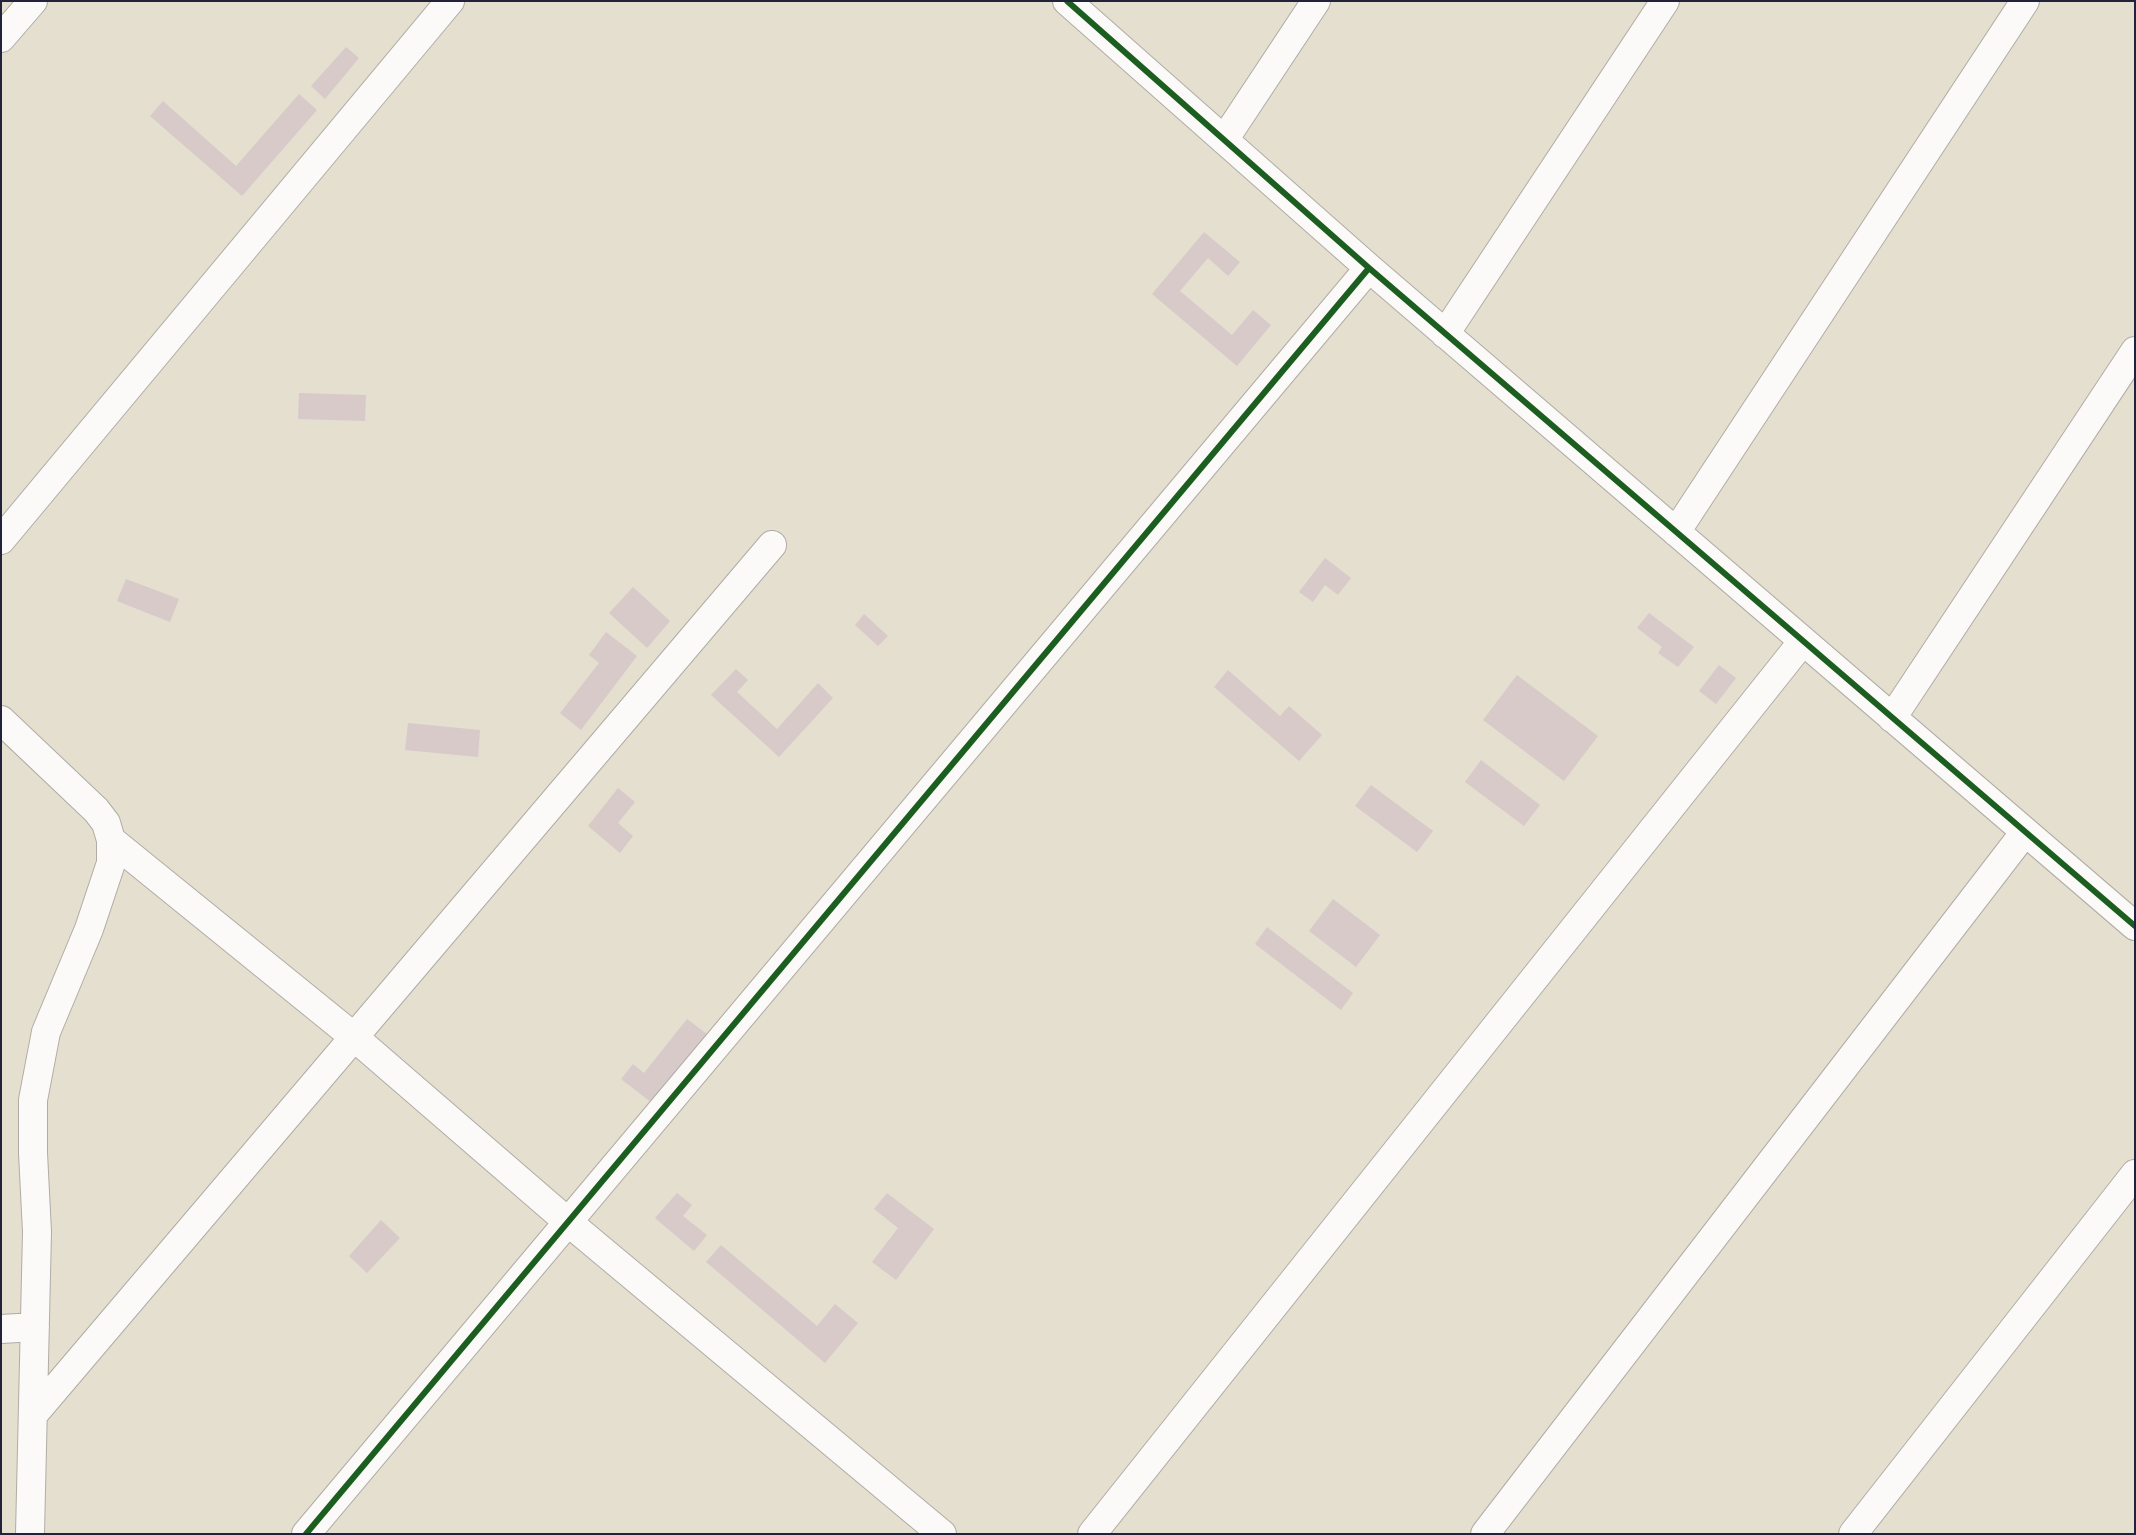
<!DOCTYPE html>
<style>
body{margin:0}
#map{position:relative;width:2136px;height:1535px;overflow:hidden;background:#e5dfcf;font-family:"IM FELL DW Pica",serif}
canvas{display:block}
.frame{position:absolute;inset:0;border:2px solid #22223b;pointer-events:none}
</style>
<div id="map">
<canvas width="2136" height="1535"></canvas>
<div class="frame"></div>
</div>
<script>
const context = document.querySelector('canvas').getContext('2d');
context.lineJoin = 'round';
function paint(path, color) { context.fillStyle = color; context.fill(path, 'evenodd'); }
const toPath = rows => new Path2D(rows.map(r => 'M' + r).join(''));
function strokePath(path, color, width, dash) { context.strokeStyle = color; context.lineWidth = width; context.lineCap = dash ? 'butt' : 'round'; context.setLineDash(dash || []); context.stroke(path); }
paint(toPath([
 [346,47,359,58,325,99,311,86],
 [299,94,317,110,242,196,150,116,163,101,236,166],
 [1204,232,1240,262,1228,276,1208,258,1180,291,1232,335,1253,310,1271,325,1237,366,1152,294],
 [299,393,366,395,365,421,298,419],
 [1325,558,1351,578,1338,595,1325,585,1313,602,1299,592],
 [126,579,179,599,170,622,117,601],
 [633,587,670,621,647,648,609,613],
 [1649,613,1694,647,1678,667,1658,653,1662,647,1637,628],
 [864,614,888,636,878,646,855,625],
 [606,632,637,656,581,730,560,713,599,663,589,655],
 [1719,665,1736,678,1716,704,1699,691],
 [736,669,748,680,737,692,777,729,818,683,833,698,779,757,711,695],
 [1228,670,1280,716,1289,706,1322,735,1299,761,1214,687],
 [1517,675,1598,736,1564,781,1483,720],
 [408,723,480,730,478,757,405,750],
 [1481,760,1540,805,1524,826,1465,782],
 [1371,785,1433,831,1417,852,1355,806],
 [618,788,635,802,618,823,633,836,620,853,588,826],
 [1333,899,1380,935,1356,967,1309,931],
 [1267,927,1353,993,1341,1010,1255,944],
 [687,1019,707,1034,652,1103,621,1079,633,1064,644,1073],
 [677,1193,692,1205,683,1216,707,1235,694,1251,655,1218],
 [887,1193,934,1229,896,1280,872,1262,898,1228,874,1209],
 [381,1220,400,1238,367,1273,349,1256],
 [721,1245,817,1326,835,1304,858,1323,825,1363,706,1262]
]), '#d7cac9');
const minor = toPath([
 [1067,1,1369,268,2135,926],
 [1,38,33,1],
 [1224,140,1316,1],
 [1445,334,1665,1],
 [1676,532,2025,1],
 [1,540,450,1],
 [1892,718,2135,351],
 [1,720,96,810,106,823,111,840,111,863,89,929,46,1032,33,1100,33,1153,37,1232,30,1534],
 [111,840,354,1037,568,1222,942,1534],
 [1,1329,35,1327],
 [33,1415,772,545],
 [306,1534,1369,268],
 [1092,1534,1803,641],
 [1485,1534,2025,832],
 [1853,1534,2135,1174]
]);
strokePath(minor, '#b0aca5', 30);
strokePath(minor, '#fbfaf8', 28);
strokePath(toPath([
 [1067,1,1369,268,2135,926],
 [306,1534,1369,268]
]), '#1b5e20', 6);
</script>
